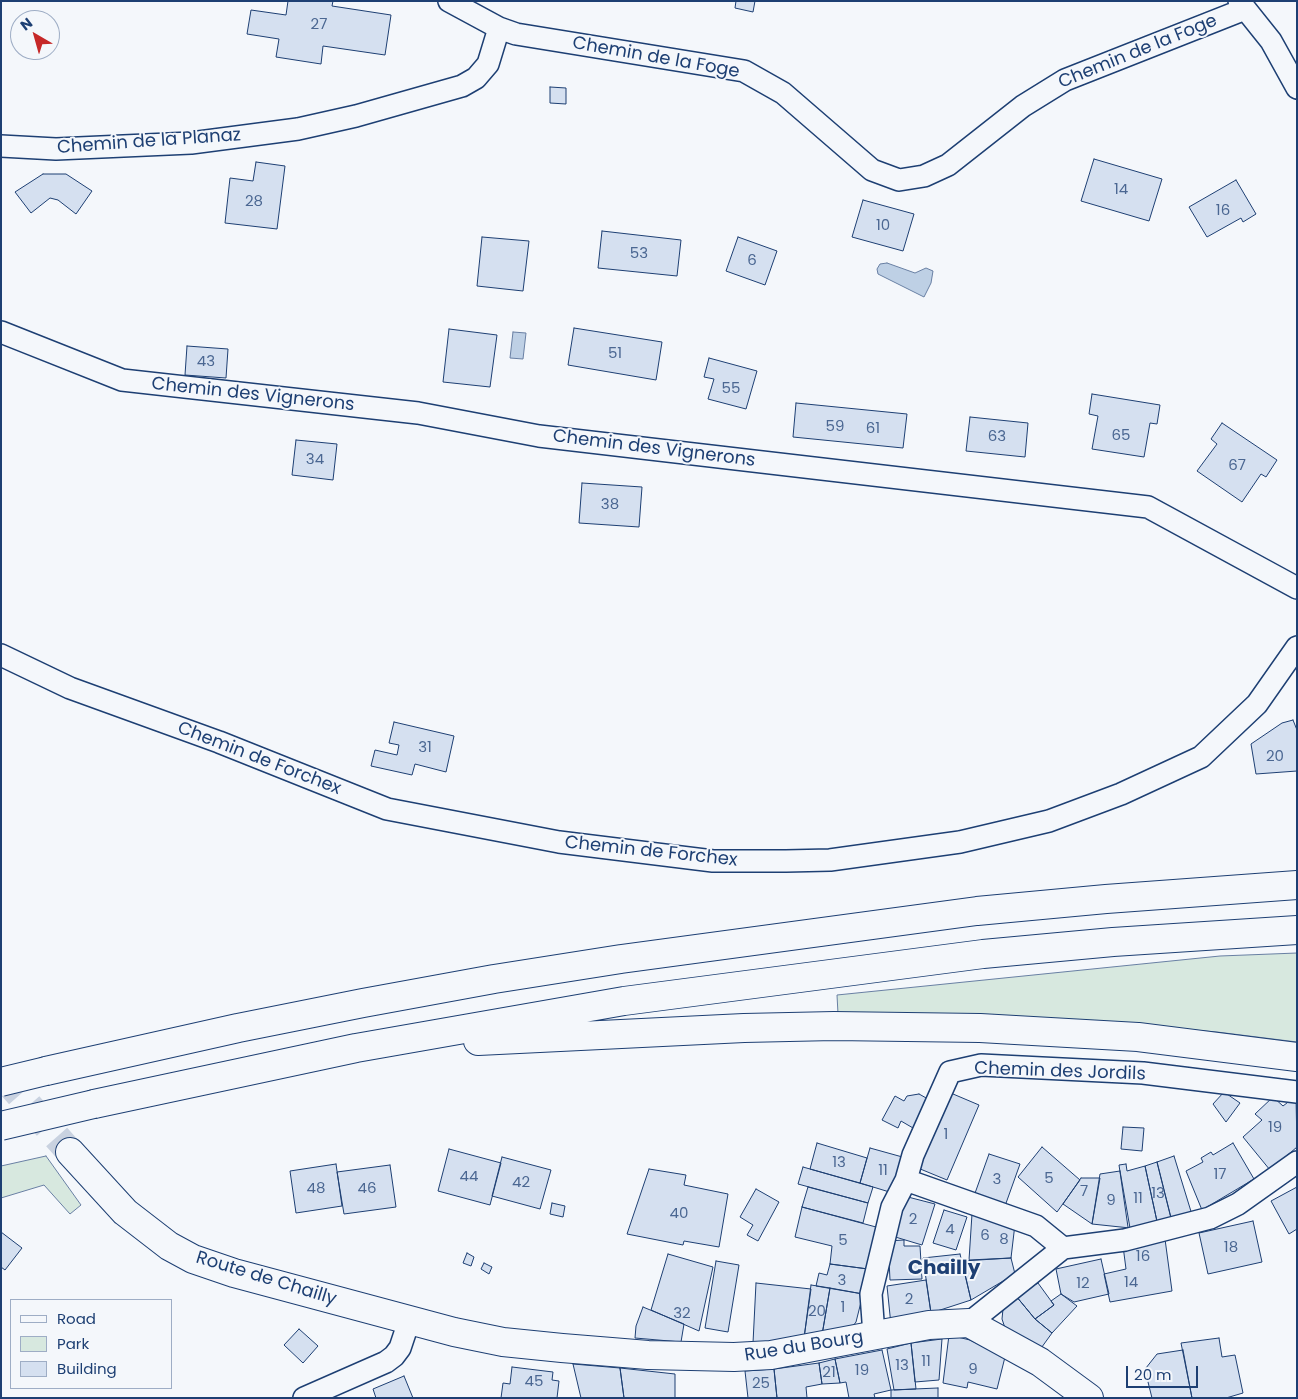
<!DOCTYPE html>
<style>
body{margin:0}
#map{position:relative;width:1298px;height:1399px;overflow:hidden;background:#f4f7fb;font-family:Poppins,sans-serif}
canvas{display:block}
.frame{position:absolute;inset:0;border:2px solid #1d3f73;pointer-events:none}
.legend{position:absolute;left:10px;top:1299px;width:162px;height:90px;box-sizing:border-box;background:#f4f7fb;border:1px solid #9eadc5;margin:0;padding:6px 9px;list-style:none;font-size:15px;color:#1d3f73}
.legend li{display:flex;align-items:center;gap:10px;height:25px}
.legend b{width:25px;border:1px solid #9eadc5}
.north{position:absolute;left:10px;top:10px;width:50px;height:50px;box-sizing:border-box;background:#f4f7fb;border:1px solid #9eadc5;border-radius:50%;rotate:322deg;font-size:14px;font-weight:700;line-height:20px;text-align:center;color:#1d3f73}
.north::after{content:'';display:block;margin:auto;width:18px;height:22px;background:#c62828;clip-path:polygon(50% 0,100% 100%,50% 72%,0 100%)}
.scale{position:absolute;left:1126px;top:1366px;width:72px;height:22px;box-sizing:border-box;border:2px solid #1d3f73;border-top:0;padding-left:6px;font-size:15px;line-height:18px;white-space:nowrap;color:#1d3f73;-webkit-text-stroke:4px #f4f7fb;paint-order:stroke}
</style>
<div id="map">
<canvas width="1298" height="1399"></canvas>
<div class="frame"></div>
<ul class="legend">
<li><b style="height:6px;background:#f4f7fb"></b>Road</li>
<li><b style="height:14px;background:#d7e8df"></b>Park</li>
<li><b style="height:14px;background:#d5e0f0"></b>Building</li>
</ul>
<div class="north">N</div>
<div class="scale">20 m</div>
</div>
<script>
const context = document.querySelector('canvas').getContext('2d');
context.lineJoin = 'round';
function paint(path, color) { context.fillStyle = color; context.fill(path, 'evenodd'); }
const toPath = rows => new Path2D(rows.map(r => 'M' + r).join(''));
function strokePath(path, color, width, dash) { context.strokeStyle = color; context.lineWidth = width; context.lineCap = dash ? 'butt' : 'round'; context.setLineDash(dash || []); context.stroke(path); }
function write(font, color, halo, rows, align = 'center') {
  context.font = font + ' Poppins,sans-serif'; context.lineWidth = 4; context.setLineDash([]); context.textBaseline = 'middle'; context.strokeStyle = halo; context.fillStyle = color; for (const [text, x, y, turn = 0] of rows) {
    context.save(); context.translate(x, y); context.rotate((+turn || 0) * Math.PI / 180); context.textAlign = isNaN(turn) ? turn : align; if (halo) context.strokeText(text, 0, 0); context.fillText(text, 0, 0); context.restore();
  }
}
const green = toPath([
 [1297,953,1297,1042,1217,1032,1046,1018,919,1014,838,1014,837,995,1220,956,1297,953],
 [46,1156,81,1205,70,1214,44,1185,1,1198,1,1166,46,1156]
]);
paint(green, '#d7e8df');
strokePath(green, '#687fa3', 1);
const water = toPath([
 [887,263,915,273,926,268,933,271,931,283,924,297,878,274,877,269,880,264,887,263],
 [513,332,526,333,523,359,510,358,513,332]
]);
paint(water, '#bed0e5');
strokePath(water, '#687fa3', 1);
const building = toPath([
 [288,1,333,1,332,6,391,15,385,55,323,46,321,64,276,57,279,39,247,34,251,10,286,15,288,1],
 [736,1,755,1,753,12,735,8,736,1],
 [550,87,566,88,566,104,550,103,550,87],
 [1094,159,1162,179,1149,221,1081,201,1094,159],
 [256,162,285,166,277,229,225,223,230,178,253,181,256,162],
 [43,174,66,174,92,191,76,214,58,200,50,198,31,213,15,192,43,174],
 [1236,180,1256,214,1243,222,1241,218,1207,237,1189,207,1236,180],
 [863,200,914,214,903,251,852,237,863,200],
 [602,231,681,240,677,276,598,268,602,231],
 [482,237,529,241,523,291,477,286,482,237],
 [738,237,777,251,765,285,726,271,738,237],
 [574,328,662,342,656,380,568,365,574,328],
 [449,329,497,335,490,387,443,382,449,329],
 [187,346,228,349,226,378,185,375,187,346],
 [709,358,757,371,746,409,708,399,714,379,704,377,709,358],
 [1092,394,1160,405,1157,424,1150,423,1144,457,1092,449,1098,416,1089,414,1092,394],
 [796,403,907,414,903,448,793,437,796,403],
 [970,417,1028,423,1025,457,966,451,970,417],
 [1222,423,1277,460,1266,477,1261,474,1242,502,1197,471,1217,444,1211,439,1222,423],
 [296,440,337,444,333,480,292,475,296,440],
 [582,483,642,487,639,527,579,523,582,483],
 [1293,720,1297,730,1297,771,1256,774,1251,744,1282,723,1293,720],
 [394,722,454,736,446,772,415,764,412,775,371,766,375,750,397,755,399,745,389,743,394,722],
 [946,1091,979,1105,947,1180,913,1166,946,1091],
 [1224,1092,1240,1103,1226,1122,1213,1104,1224,1092],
 [919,1094,928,1099,913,1128,901,1121,898,1128,882,1120,895,1096,904,1101,907,1096,919,1094],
 [1296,1096,1297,1147,1270,1170,1243,1137,1262,1120,1255,1114,1273,1097,1283,1106,1296,1096],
 [1123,1127,1144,1128,1142,1151,1121,1149,1123,1127],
 [817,1143,867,1158,860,1183,810,1169,817,1143],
 [1233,1143,1254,1179,1202,1210,1186,1171,1203,1162,1201,1158,1211,1152,1213,1155,1233,1143],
 [1042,1147,1080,1180,1057,1212,1018,1177,1042,1147],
 [870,1148,906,1158,896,1194,860,1183,870,1148],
 [449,1149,501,1163,490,1205,438,1191,449,1149],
 [989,1154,1020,1164,1005,1206,974,1196,989,1154],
 [1174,1156,1193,1218,1172,1222,1157,1162,1174,1156],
 [502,1157,551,1170,540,1209,492,1196,502,1157],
 [1157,1162,1172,1222,1158,1226,1145,1166,1157,1162],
 [336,1164,342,1206,296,1213,290,1171,336,1164],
 [1126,1164,1127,1171,1145,1166,1158,1226,1129,1234,1119,1165,1126,1164],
 [390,1165,396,1207,344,1214,337,1172,390,1165],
 [803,1167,873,1187,868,1203,798,1184,803,1167],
 [649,1169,686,1175,684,1185,728,1194,719,1247,684,1241,683,1245,627,1234,649,1169],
 [1120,1171,1130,1228,1092,1224,1100,1174,1120,1171],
 [1081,1178,1100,1178,1092,1224,1063,1204,1081,1178],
 [808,1187,868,1203,863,1223,802,1207,808,1187],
 [1297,1187,1297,1229,1289,1234,1271,1201,1297,1187],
 [756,1189,779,1202,758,1241,747,1235,753,1225,740,1217,756,1189],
 [904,1196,935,1204,922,1245,892,1236,904,1196],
 [552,1203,565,1206,563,1217,550,1214,552,1203],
 [802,1207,876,1227,868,1269,830,1264,832,1246,795,1237,802,1207],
 [944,1210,967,1217,956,1250,933,1243,944,1210],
 [972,1214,1015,1224,1011,1258,969,1260,972,1214],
 [1253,1221,1262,1262,1208,1274,1199,1233,1253,1221],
 [1,1232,22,1248,5,1270,1,1267,1,1232],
 [1165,1239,1172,1291,1110,1302,1104,1274,1126,1269,1123,1246,1165,1239],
 [904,1240,904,1246,920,1246,922,1279,890,1280,888,1241,904,1240],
 [467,1253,474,1257,471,1266,463,1263,467,1253],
 [668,1254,713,1267,699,1331,651,1310,668,1254],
 [960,1254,971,1300,931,1313,923,1258,960,1254],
 [1011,1258,1015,1274,971,1300,962,1261,1011,1258],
 [1101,1259,1109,1294,1074,1302,1061,1294,1056,1269,1101,1259],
 [716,1261,739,1265,728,1332,705,1328,716,1261],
 [484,1263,492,1267,489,1274,481,1269,484,1263],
 [830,1264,868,1269,863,1294,816,1286,819,1273,827,1275,830,1264],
 [926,1280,931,1313,891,1325,887,1286,926,1280],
 [756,1283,811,1289,804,1338,753,1343,756,1283],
 [1038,1283,1054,1305,1035,1319,1016,1296,1038,1283],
 [811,1285,830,1288,822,1335,804,1338,811,1285],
 [830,1288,863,1294,856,1322,850,1330,822,1335,830,1288],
 [1061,1294,1077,1306,1052,1333,1035,1319,1054,1305,1051,1301,1061,1294],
 [1016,1296,1035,1319,1052,1333,1039,1351,1005,1328,1002,1319,1003,1309,1016,1296],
 [643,1307,684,1324,681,1342,635,1338,636,1326,643,1307],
 [299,1329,318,1346,303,1363,284,1345,299,1329],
 [949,1335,970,1340,1005,1357,997,1389,968,1382,967,1388,943,1383,949,1335],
 [1219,1338,1222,1357,1235,1355,1243,1393,1226,1398,1192,1398,1181,1343,1219,1338],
 [942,1339,939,1380,915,1382,911,1343,942,1339],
 [911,1343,916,1389,894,1390,887,1349,911,1343],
 [882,1350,891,1390,874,1394,875,1398,849,1398,846,1382,840,1383,835,1359,882,1350],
 [1183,1350,1192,1398,1152,1398,1147,1378,1143,1379,1142,1373,1157,1354,1183,1350],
 [835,1359,840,1383,822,1384,819,1363,835,1359],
 [819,1363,822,1384,806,1387,807,1398,777,1398,774,1369,819,1363],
 [573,1364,620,1368,624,1398,581,1398,573,1364],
 [512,1367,553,1372,552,1380,559,1381,557,1398,501,1398,503,1383,510,1384,512,1367],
 [620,1368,675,1374,675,1398,624,1398,620,1368],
 [774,1369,777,1398,748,1398,745,1371,774,1369],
 [404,1376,413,1398,376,1398,373,1389,404,1376],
 [938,1388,938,1398,891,1398,891,1390,938,1388]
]);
paint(building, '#d5e0f0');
strokePath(building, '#1d3f73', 1);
strokePath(toPath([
 [1,1074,70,1152]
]), '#c9d2e0', 28, [28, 14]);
const minor = toPath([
 [1239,1,1271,41,1297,88],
 [499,28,516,34,744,71,783,93,872,170,899,180,924,176,948,165,1023,106,1065,80,1245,9],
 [1,146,56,149,191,143,298,129,356,116,462,86,476,78,488,64,499,28,449,1],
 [1,332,122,380,418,413,539,436,1148,507,1297,588],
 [1,655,70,688,219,742,387,809,559,842,713,861,786,861,830,860,960,842,1049,821,1121,794,1201,757,1257,704,1297,647],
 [906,1180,1036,1226,1063,1248],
 [969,1323,1063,1248,1125,1240,1210,1218,1238,1204,1297,1162],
 [874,1335,871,1294,892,1207,906,1180,913,1155,950,1072,981,1065,1143,1073,1297,1092],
 [304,1398,386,1362,394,1356,400,1348,409,1321]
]);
const tertiary = toPath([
 [70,1152,125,1212,169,1246,193,1259,234,1273,454,1332,503,1342,562,1348,648,1355,734,1357,771,1355,929,1325,969,1323,1040,1362,1089,1398]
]);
const motorway = toPath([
 [478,1041,744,1028,834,1026,980,1028,1138,1037,1297,1057],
 [46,1071,238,1028,363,1003,494,979,621,959,977,911,1106,899,1297,885],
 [94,1104,356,1048,624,1001,983,954,1113,942,1297,930]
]);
strokePath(minor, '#1d3f73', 24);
strokePath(tertiary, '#1d3f73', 30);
strokePath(motorway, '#1d3f73', 30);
strokePath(minor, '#f4f7fb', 21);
strokePath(tertiary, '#f4f7fb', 28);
strokePath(motorway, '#f4f7fb', 28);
const motorwayBridge = toPath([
 [1,1082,46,1071],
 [1,1126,94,1104]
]);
strokePath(motorwayBridge, '#1d3f73', 30, []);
strokePath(motorwayBridge, '#f4f7fb', 28);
write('15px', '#4b6792', null, [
 ["27",319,25],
 ["14",1121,190],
 ["28",254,202],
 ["16",1223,211],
 ["10",883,226],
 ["53",639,254],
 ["6",752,261],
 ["51",615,354],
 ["43",206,362],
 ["55",731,389],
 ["59",835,427],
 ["61",873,429],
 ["65",1121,436],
 ["63",997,437],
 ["34",315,460],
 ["67",1237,466],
 ["38",610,505],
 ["31",425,748],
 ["20",1275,757],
 ["19",1275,1128],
 ["1",946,1135],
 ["13",839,1163],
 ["11",883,1171],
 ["17",1220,1175],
 ["44",469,1177],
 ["5",1049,1179],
 ["3",997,1180],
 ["42",521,1183],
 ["48",316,1189],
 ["46",367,1189],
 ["7",1084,1192],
 ["13",1158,1194],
 ["11",1138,1199],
 ["9",1111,1201],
 ["40",679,1214],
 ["2",913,1220],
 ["4",950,1230],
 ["6",985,1236],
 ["8",1004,1240],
 ["5",843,1241],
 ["18",1231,1248],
 ["16",1143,1257],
 ["3",842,1281],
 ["14",1131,1283],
 ["12",1083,1284],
 ["2",909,1300],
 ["1",843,1308],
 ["20",817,1312],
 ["32",682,1314],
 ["11",926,1362],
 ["13",902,1366],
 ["9",973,1370],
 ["19",862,1371],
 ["21",829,1373],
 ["45",534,1382],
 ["25",761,1384]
]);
write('18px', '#1d3f73', '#f4f7fb', [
 ["Chemin de la Foge",1138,52,-22],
 ["Chemin de la Foge",656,58,10],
 ["Chemin de la Planaz",149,142,-4],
 ["Chemin des Vignerons",253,395,6],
 ["Chemin des Vignerons",654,449,7],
 ["Chemin de Forchex",259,759,21],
 ["Chemin de Forchex",651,852,6],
 ["Chemin des Jordils",1060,1072,2],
 ["Route de Chailly",266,1279,17],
 ["Rue du Bourg",804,1347,-9]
]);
write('bold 20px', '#1d3f73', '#f4f7fb', [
 ["Chailly",944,1269]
]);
</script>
